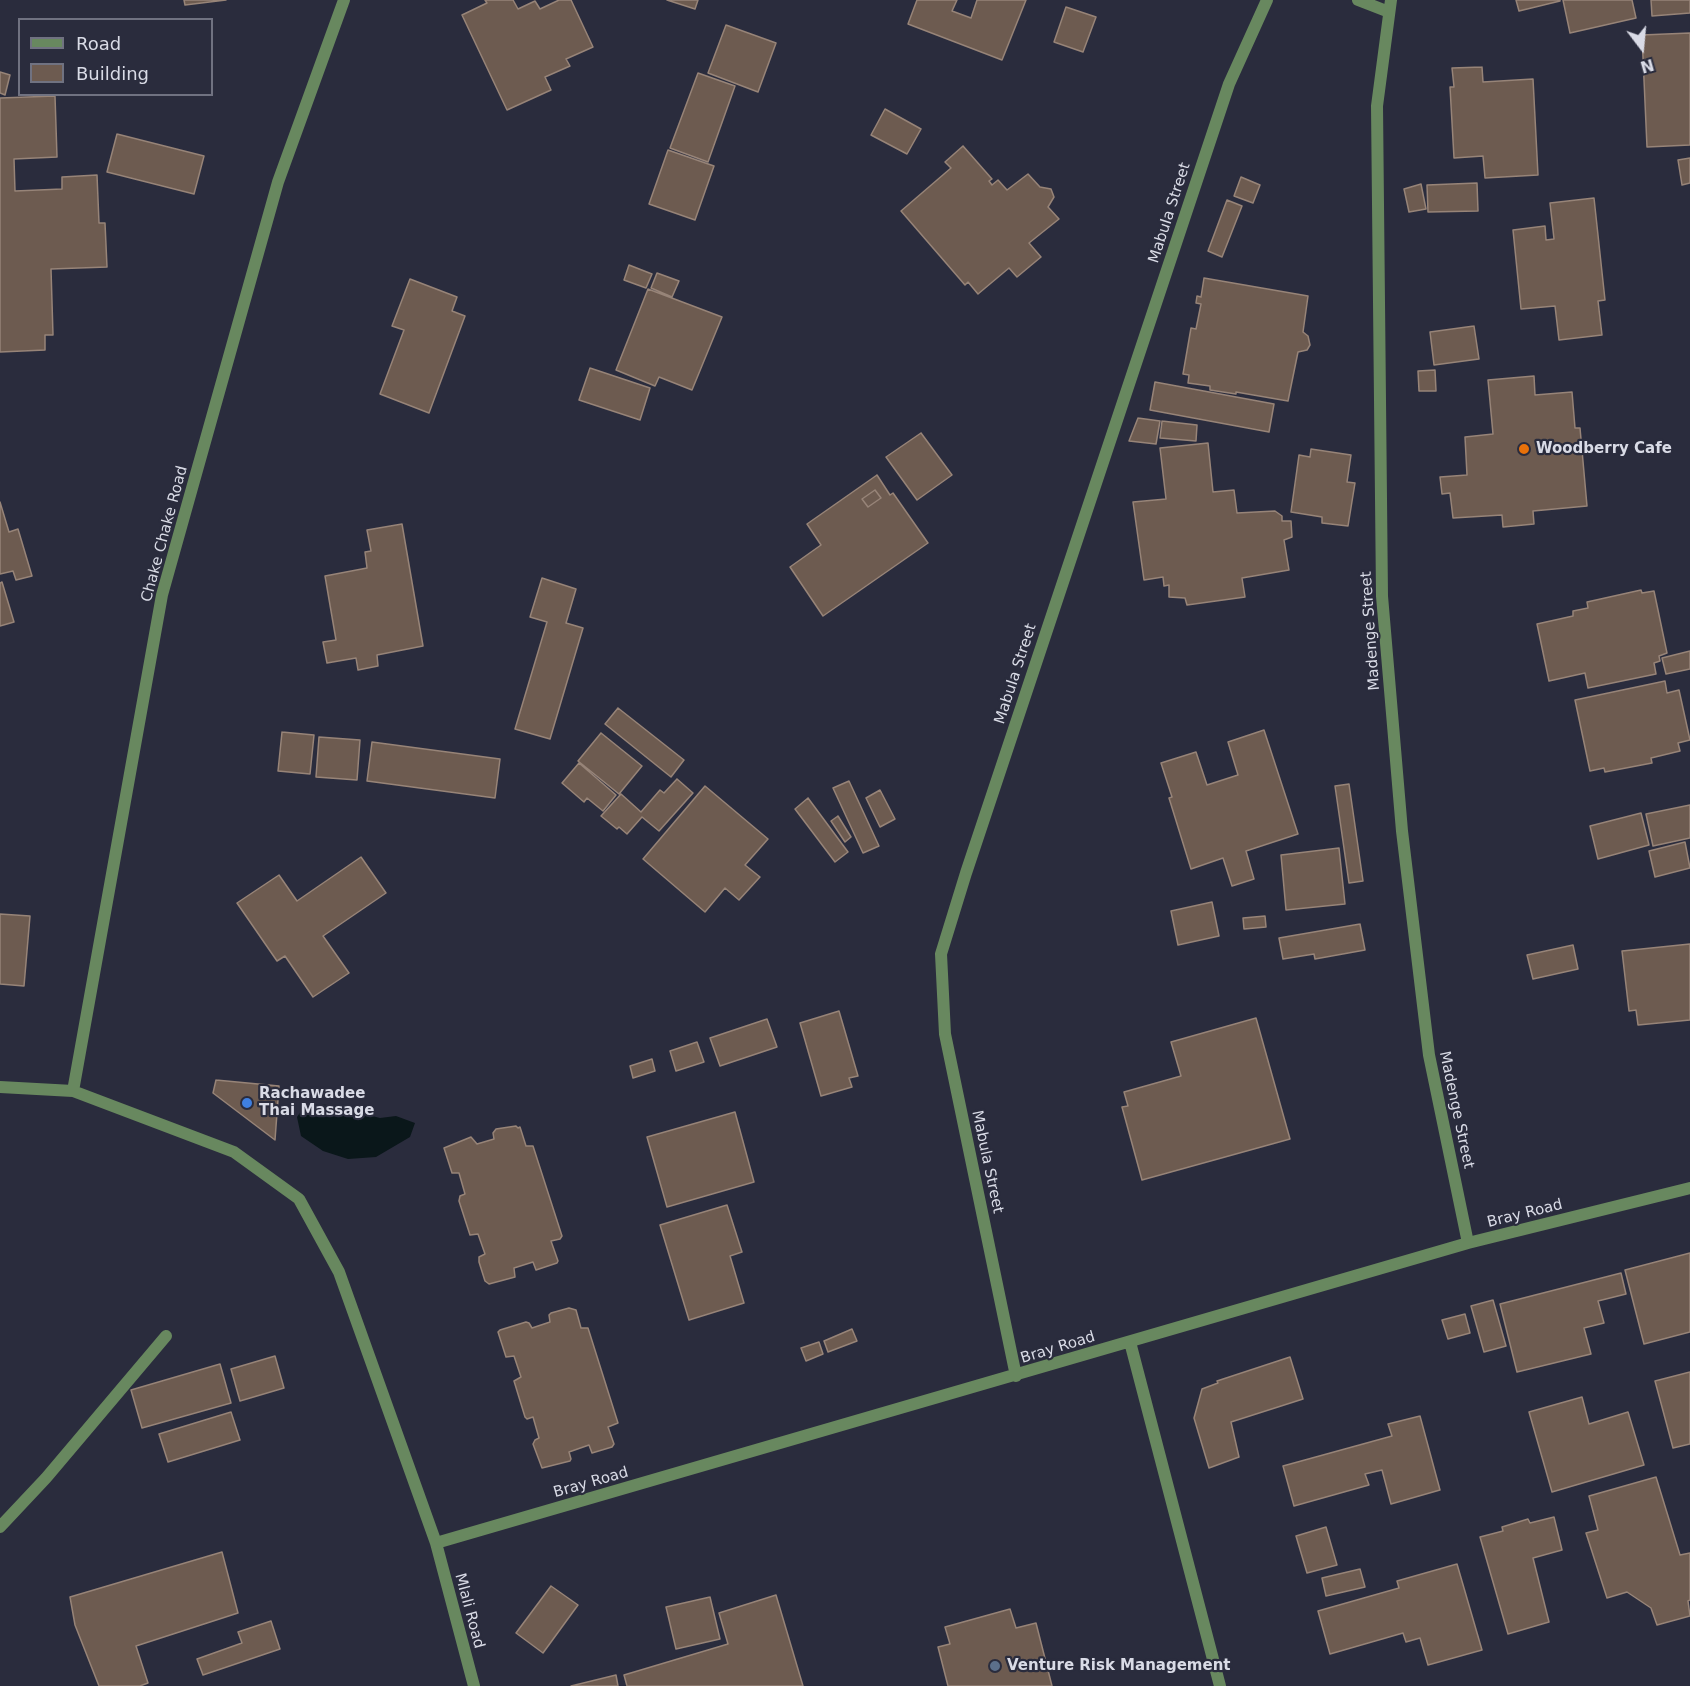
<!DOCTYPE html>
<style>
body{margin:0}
#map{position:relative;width:1690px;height:1686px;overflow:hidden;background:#2a2c3d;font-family:"DejaVu Sans",sans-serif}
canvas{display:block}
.legend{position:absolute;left:18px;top:18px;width:195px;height:78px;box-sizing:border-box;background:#2a2c3d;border:2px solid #707281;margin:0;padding:8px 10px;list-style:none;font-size:18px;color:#d9dbe6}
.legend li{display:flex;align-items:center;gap:12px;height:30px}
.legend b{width:30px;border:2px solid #707281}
.north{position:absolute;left:1612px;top:18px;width:60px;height:60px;-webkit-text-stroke:4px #2a2c3d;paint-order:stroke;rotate:164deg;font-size:16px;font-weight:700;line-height:24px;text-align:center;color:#d9dbe6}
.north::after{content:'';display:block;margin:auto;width:21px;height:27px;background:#d9dbe6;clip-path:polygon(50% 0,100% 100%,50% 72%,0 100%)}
</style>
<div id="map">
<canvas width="1690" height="1686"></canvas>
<ul class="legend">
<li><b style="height:8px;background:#68885f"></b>Road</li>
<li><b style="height:16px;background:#6d5b50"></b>Building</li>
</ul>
<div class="north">N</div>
</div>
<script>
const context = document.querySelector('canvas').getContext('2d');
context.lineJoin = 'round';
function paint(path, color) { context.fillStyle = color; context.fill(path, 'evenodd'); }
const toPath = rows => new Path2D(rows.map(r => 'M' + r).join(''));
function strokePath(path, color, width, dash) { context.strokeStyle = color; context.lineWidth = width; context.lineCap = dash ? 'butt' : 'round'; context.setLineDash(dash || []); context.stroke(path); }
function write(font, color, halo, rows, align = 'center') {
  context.font = font + ' "DejaVu Sans",sans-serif'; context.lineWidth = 4.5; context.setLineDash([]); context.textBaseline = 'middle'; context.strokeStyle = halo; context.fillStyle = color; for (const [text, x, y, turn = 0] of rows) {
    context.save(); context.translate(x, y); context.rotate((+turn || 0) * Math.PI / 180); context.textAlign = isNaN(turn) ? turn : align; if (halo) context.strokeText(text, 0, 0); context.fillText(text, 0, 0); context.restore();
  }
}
paint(toPath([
 [306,1104,329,1105,380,1118,396,1116,415,1123,410,1137,376,1157,348,1159,323,1151,301,1136,297,1117]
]), '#0a171a');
const building = toPath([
 [184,0,226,0,185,5,184,0],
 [485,0,513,0,518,9,535,1,540,9,559,0,571,0,593,47,566,59,570,66,545,77,551,90,507,110,462,15,487,3,485,0],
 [667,0,698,0,695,9,667,0],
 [917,0,957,0,952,11,971,18,977,0,1026,0,1002,60,908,24,917,0],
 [1516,0,1560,0,1560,1,1519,11,1516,0],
 [1563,0,1632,0,1636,18,1570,33,1563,0],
 [1651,0,1690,0,1690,13,1652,16,1651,0],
 [1066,7,1096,17,1083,52,1054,42,1066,7],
 [726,25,776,43,758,92,708,73,726,25],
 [1690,33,1690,145,1647,147,1642,35,1690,33],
 [1482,67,1483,82,1533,79,1538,175,1485,178,1483,156,1454,158,1450,87,1454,87,1452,68,1482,67],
 [0,72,10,75,5,95,0,93,0,72],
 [698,73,735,86,708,162,670,148,698,73],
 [55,96,57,157,14,159,15,191,62,189,62,177,97,175,99,223,105,223,107,267,51,269,53,335,45,335,45,350,0,352,0,98,55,96],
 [885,109,921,129,907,154,871,135,885,109],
 [117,134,204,156,194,194,107,172,117,134],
 [963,146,992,179,989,181,992,185,998,180,1007,190,1028,174,1040,187,1051,189,1054,197,1048,207,1059,219,1029,243,1041,257,1017,277,1009,268,978,294,968,282,965,285,901,211,951,168,945,162,963,146],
 [668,150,714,166,695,220,649,204,668,150],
 [1690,158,1690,183,1682,185,1678,160,1690,158],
 [1241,177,1260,185,1253,203,1234,196,1241,177],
 [1477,183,1478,211,1428,212,1427,185,1477,183],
 [1421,184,1426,209,1409,212,1404,189,1421,184],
 [1594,198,1605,300,1598,301,1602,335,1559,340,1555,306,1521,309,1513,230,1545,226,1546,240,1554,239,1550,203,1594,198],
 [1227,200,1242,206,1222,257,1208,251,1227,200],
 [629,265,652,274,646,288,624,280,629,265],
 [657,273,679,281,672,297,651,288,657,273],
 [1204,278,1308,296,1303,332,1308,336,1310,345,1307,350,1298,352,1288,401,1236,392,1236,394,1210,390,1210,386,1188,383,1189,375,1183,374,1191,328,1196,329,1201,304,1196,303,1197,296,1201,297,1204,278],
 [410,279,457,297,452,311,465,316,429,413,380,394,404,330,392,326,410,279],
 [648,289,722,317,692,390,659,377,655,386,616,370,648,289],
 [1474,326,1479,359,1434,365,1430,332,1474,326],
 [590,368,650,388,640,420,579,400,590,368],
 [1435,370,1436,391,1419,391,1418,371,1435,370],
 [1534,376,1535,395,1572,392,1575,428,1580,428,1587,506,1533,511,1534,524,1503,527,1502,515,1453,518,1450,493,1442,494,1440,477,1467,475,1465,437,1493,434,1488,380,1534,376],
 [1155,382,1274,404,1269,432,1150,410,1155,382],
 [1138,418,1160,421,1156,444,1129,441,1138,418],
 [1162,421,1197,425,1196,441,1160,438,1162,421],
 [921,433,952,475,917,500,886,457,921,433],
 [1208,443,1213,492,1234,490,1237,513,1275,511,1282,516,1282,521,1291,521,1292,537,1284,540,1289,570,1242,578,1245,597,1187,605,1185,598,1169,597,1169,585,1164,586,1163,577,1144,580,1133,502,1166,499,1160,448,1208,443],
 [1311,449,1351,455,1347,482,1355,483,1348,526,1322,523,1322,517,1291,512,1299,455,1310,457,1311,449],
 [877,475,890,495,893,493,928,543,823,616,790,567,821,545,807,524,877,475],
 [875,490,881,498,868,507,862,499,875,490],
 [875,490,881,498,868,507,862,499,875,490],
 [0,502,9,532,18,529,32,576,16,580,13,571,0,574,0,502],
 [402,524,423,646,377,655,378,666,358,670,356,658,327,663,323,642,336,640,325,576,367,568,365,552,371,551,367,530,402,524],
 [542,578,576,589,566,623,583,628,550,739,515,729,547,622,530,617,542,578],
 [2,582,14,622,0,626,0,583,2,582],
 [1641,590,1642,593,1654,591,1667,653,1659,656,1660,661,1654,663,1656,674,1588,688,1585,673,1549,681,1537,624,1573,616,1573,611,1588,608,1587,602,1641,590],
 [1690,651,1690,669,1666,674,1662,658,1690,651],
 [1665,681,1667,693,1679,690,1690,740,1678,743,1680,751,1651,758,1652,763,1605,772,1604,768,1590,771,1575,700,1665,681],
 [618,708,684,760,671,777,605,724,618,708],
 [1264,730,1298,834,1246,851,1254,879,1232,886,1223,858,1191,869,1169,798,1172,797,1161,763,1196,752,1207,785,1238,775,1228,742,1264,730],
 [282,732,314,735,310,774,278,771,282,732],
 [601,733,642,766,619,794,578,761,601,733],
 [319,737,360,740,357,780,316,777,319,737],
 [372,742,500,759,495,798,367,781,372,742],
 [579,763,616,795,603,811,587,798,584,802,562,783,579,763],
 [677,779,693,793,659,831,642,817,627,834,619,827,617,829,601,816,621,794,641,812,660,790,664,793,677,779],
 [849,781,879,846,863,853,833,788,849,781],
 [1349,784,1363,881,1349,883,1335,786,1349,784],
 [705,786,768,839,745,865,760,877,739,900,725,888,705,912,643,859,705,786],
 [880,790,895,819,880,827,866,798,880,790],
 [808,798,848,852,835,862,795,809,808,798],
 [1690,805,1690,838,1653,846,1646,814,1690,805],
 [1641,813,1649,845,1598,859,1590,826,1641,813],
 [838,816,851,837,845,842,831,821,838,816],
 [1685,842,1690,868,1655,877,1649,851,1685,842],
 [1339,848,1345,904,1286,910,1281,855,1339,848],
 [361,857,386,893,323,936,349,973,313,997,285,956,277,961,237,903,279,875,297,901,361,857],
 [1212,902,1219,936,1178,945,1171,911,1212,902],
 [0,914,30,916,24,986,0,984,0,914],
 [1265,916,1266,927,1244,929,1243,918,1265,916],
 [1360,924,1365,950,1315,959,1314,954,1283,959,1279,938,1360,924],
 [1690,944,1690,1020,1638,1025,1636,1010,1629,1011,1622,951,1690,944],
 [1573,945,1578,969,1533,979,1527,955,1573,945],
 [839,1011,858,1076,849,1078,852,1087,821,1096,800,1023,839,1011],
 [1256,1018,1290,1139,1142,1180,1122,1107,1128,1106,1124,1092,1181,1076,1171,1042,1256,1018],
 [767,1019,777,1047,720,1066,710,1038,767,1019],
 [697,1042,704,1062,676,1071,670,1051,697,1042],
 [652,1059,655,1071,633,1078,630,1066,652,1059],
 [216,1080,279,1086,275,1140,213,1093,216,1080],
 [735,1112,754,1182,667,1207,647,1137,735,1112],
 [516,1126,518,1128,520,1127,526,1146,533,1146,562,1236,560,1239,551,1241,558,1261,557,1263,536,1270,533,1262,514,1268,515,1277,489,1284,485,1281,479,1262,479,1257,485,1254,478,1234,470,1235,459,1201,460,1196,465,1194,459,1173,452,1173,444,1148,471,1137,477,1144,494,1139,493,1133,496,1129,516,1126],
 [727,1205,742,1252,730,1256,744,1303,689,1320,660,1225,727,1205],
 [1690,1253,1690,1332,1644,1344,1625,1270,1690,1253],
 [1621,1273,1626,1294,1598,1301,1604,1323,1584,1328,1591,1354,1517,1372,1500,1304,1621,1273],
 [1493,1300,1506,1346,1484,1352,1471,1306,1493,1300],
 [569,1308,576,1310,581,1328,588,1328,618,1423,608,1427,614,1444,612,1447,592,1453,589,1445,569,1452,571,1459,570,1461,542,1468,533,1444,535,1440,539,1438,533,1417,527,1419,525,1417,514,1381,521,1377,514,1356,506,1357,498,1332,500,1330,526,1322,529,1323,532,1328,550,1322,549,1315,551,1313,569,1308],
 [1465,1314,1470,1333,1448,1339,1442,1320,1465,1314],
 [852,1329,857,1341,828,1352,824,1341,852,1329],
 [819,1342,823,1354,806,1361,801,1348,819,1342],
 [275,1356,284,1388,240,1401,231,1369,275,1356],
 [1290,1357,1303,1399,1231,1422,1239,1457,1209,1468,1194,1418,1202,1389,1218,1383,1217,1381,1290,1357],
 [220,1364,231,1403,142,1428,131,1390,220,1364],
 [1690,1372,1690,1444,1673,1448,1655,1381,1690,1372],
 [1582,1397,1589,1424,1628,1412,1644,1465,1552,1492,1529,1412,1582,1397],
 [231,1412,240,1440,168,1462,159,1434,231,1412],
 [1420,1416,1440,1490,1391,1504,1382,1470,1365,1474,1369,1485,1294,1506,1283,1466,1392,1436,1388,1424,1420,1416],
 [1656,1477,1680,1555,1690,1553,1690,1600,1688,1601,1690,1616,1657,1625,1651,1608,1627,1592,1607,1598,1586,1533,1598,1530,1589,1496,1656,1477],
 [1554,1517,1562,1550,1533,1558,1549,1622,1508,1634,1480,1537,1503,1531,1502,1527,1528,1519,1530,1523,1554,1517],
 [1326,1527,1337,1565,1307,1573,1296,1536,1326,1527],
 [222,1552,238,1613,136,1646,148,1683,140,1686,99,1686,75,1625,70,1597,222,1552],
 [1457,1564,1482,1650,1428,1665,1420,1638,1406,1642,1403,1633,1330,1654,1318,1611,1399,1588,1397,1581,1457,1564],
 [1360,1569,1365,1587,1326,1596,1322,1578,1360,1569],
 [551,1586,578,1605,543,1653,516,1633,551,1586],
 [776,1595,803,1686,627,1686,624,1675,728,1644,719,1613,776,1595],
 [710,1597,720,1639,676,1649,666,1607,710,1597],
 [1010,1609,1016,1628,1036,1623,1052,1686,948,1686,938,1647,950,1644,945,1627,1010,1609],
 [271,1621,280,1649,203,1675,197,1659,242,1643,238,1632,271,1621],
 [616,1675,618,1686,571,1686,616,1675]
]);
paint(building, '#6d5b50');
strokePath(building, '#978478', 1.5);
strokePath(toPath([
 [0,1527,46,1478,166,1336]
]), '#68885f', 12);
strokePath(toPath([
 [1358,0,1389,12],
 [1391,0,1377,106,1382,596,1402,831,1429,1055,1468,1243],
 [0,1087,73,1091,234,1152,299,1199,339,1272,436,1543,474,1686],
 [73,1091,162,595,278,182,344,0],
 [1130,1342,1220,1686],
 [1016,1376,945,1034,941,954,966,873,1229,84,1267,0],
 [436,1543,1468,1243,1690,1188]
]), '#68885f', 12);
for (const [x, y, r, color] of [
 [1524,449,6,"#e8710a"],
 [247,1103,6,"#3f7fe0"],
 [995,1666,6,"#5c6f8a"]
]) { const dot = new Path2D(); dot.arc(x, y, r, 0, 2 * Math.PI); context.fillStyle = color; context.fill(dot); strokePath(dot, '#2a2c3d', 2); }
write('15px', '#d9dbe6', '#2a2c3d', [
 ["Mabula Street",1170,213,-72],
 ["Chake Chake Road",165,534,-75],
 ["Madenge Street",1371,631,-94],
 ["Mabula Street",1016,674,-72],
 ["Madenge Street",1456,1110,78],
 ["Mabula Street",987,1162,78],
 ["Bray Road",1525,1214,-14],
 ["Bray Road",1058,1348,-17],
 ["Bray Road",591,1483,-16],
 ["Mlali Road",469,1611,75]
]);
write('bold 15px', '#d9dbe6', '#2a2c3d', [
 ["Woodberry Cafe",1536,449],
 ["Rachawadee",259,1094],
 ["Thai Massage",259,1111],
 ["Venture Risk Management",1007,1666]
], 'left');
</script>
